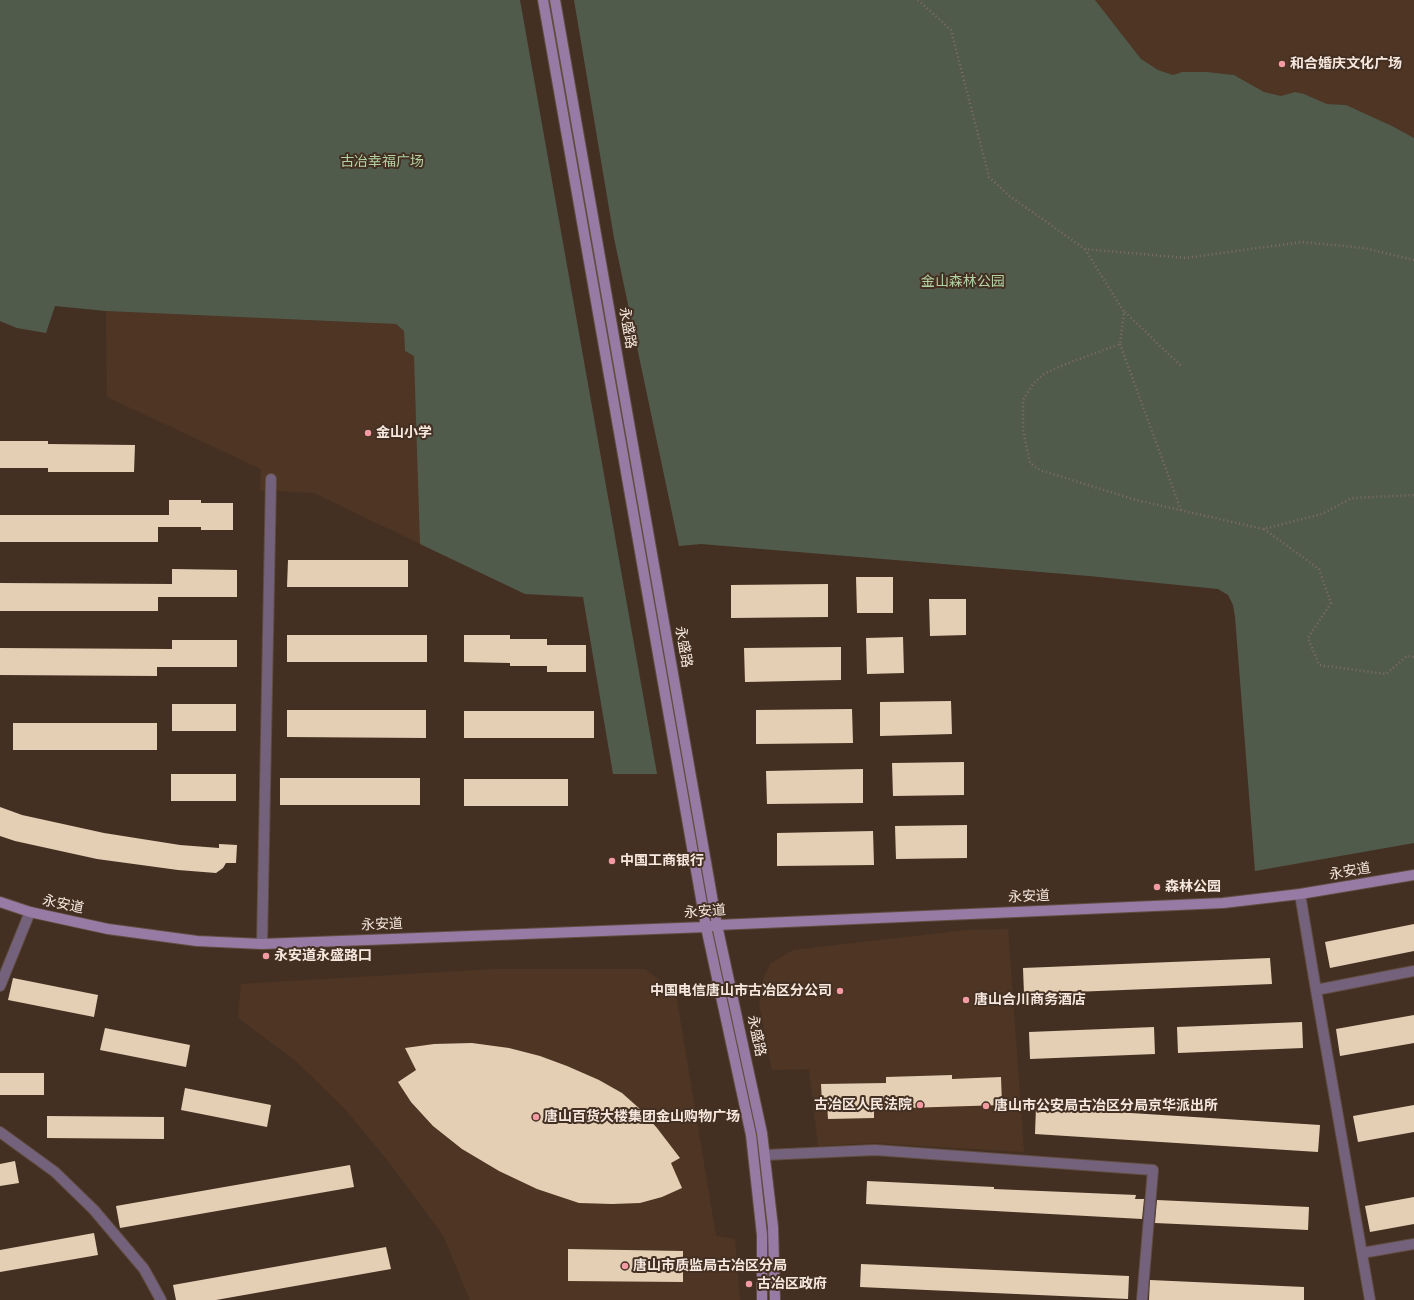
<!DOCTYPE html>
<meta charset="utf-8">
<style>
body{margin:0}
canvas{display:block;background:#443022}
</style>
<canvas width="1414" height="1300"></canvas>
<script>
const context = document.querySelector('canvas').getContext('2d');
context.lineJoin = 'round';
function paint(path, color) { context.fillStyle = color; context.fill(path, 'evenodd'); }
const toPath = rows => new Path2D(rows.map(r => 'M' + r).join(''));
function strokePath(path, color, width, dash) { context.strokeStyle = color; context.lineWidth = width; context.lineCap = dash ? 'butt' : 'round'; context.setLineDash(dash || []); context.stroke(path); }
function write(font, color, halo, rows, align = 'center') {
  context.font = font + ' Signika,"Noto Sans SC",sans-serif'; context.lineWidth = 4; context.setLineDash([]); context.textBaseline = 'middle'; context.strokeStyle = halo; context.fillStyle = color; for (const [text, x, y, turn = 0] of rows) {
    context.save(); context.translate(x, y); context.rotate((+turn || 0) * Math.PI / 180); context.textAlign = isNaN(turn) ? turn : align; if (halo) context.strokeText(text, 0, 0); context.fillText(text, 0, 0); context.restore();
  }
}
paint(toPath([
 [1095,0,1414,0,1414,138,1392,126,1346,105,1327,104,1304,94,1295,92,1281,96,1264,92,1234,75,1207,72,1182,72,1173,75,1158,70,1141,59],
 [106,311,395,324,404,331,405,351,414,356,525,594,314,493,260,490,261,469,107,397],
 [1008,929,1024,1152,874,1143,818,1146,809,1069,772,1070,759,1003,763,979,771,963,793,950,967,930],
 [494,969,645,969,676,994,716,1236,735,1239,740,1300,470,1300,443,1235,388,1161,346,1110,296,1061,238,1018,241,984]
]), '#4f3523');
paint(toPath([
 [0,0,520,0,657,774,613,774,583,597,525,594,420,544,414,356,405,351,404,331,396,324,106,311,55,306,46,333,17,328,0,321],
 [574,0,1095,0,1141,59,1158,70,1173,75,1182,72,1207,72,1234,75,1264,92,1281,96,1295,92,1304,94,1327,104,1346,105,1392,126,1414,138,1414,843,1255,871,1235,617,1233,605,1228,595,1218,589,1089,576,701,544,679,546,614,238]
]), '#515b4c');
paint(toPath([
 [0,441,48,441,48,444,135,445,134,472,48,472,48,468,0,468],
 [169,500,201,500,201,503,233,503,233,530,201,530,201,527,158,527,158,542,0,542,0,515,169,515],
 [288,560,408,560,408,587,287,587],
 [172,569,237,570,237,597,158,597,158,611,0,611,0,583,172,584],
 [856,577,893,577,893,613,857,613],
 [828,584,828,617,731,618,731,585],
 [929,599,966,599,966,635,930,636],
 [287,635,427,635,427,662,287,662],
 [464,635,510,635,510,639,547,639,547,645,586,645,586,672,547,672,547,666,510,666,510,663,464,662],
 [903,637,904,673,867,674,866,638],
 [172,640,237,640,237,667,157,667,157,676,0,675,0,648,172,649],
 [841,647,841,680,745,682,744,648],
 [951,701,952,734,880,736,880,702],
 [172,704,236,704,236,731,172,731],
 [852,709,853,743,756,744,756,710],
 [287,710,426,710,426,738,287,737],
 [464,711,594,711,594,738,464,738],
 [13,723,157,723,157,750,13,750],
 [964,762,964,795,893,796,892,763],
 [863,769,863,803,767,804,766,771],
 [171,774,236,774,236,801,171,801],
 [280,778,420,778,420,805,280,805],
 [464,779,568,779,568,806,464,806],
 [0,807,22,815,104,833,180,845,219,848,219,844,237,845,236,863,226,863,223,868,216,873,178,870,97,859,15,841,0,836],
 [967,825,967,858,896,859,895,826],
 [873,831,874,865,777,866,777,833],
 [1414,924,1414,951,1330,968,1325,942],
 [1270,958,1272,984,1024,994,1023,968],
 [13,978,98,995,94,1017,8,1000],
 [1414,1015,1414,1043,1340,1056,1336,1029],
 [1302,1022,1303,1048,1178,1053,1177,1027],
 [1154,1027,1155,1054,1030,1059,1029,1032],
 [105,1028,190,1045,186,1067,100,1050],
 [472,1043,509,1048,540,1056,567,1066,599,1080,622,1093,640,1109,657,1128,680,1158,671,1163,682,1188,662,1197,640,1203,612,1204,579,1203,537,1189,499,1171,462,1149,433,1126,411,1102,398,1082,416,1070,405,1048,434,1044],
 [0,1073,44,1073,44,1095,0,1095],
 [952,1075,952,1079,1001,1077,1002,1105,874,1109,874,1118,828,1119,827,1104,822,1104,821,1084,886,1083,886,1077],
 [185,1088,271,1105,267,1127,181,1110],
 [1414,1105,1414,1132,1358,1142,1353,1116],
 [1036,1107,1320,1125,1318,1152,1035,1134],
 [47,1116,164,1117,164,1139,47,1138],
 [15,1161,19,1183,0,1186,0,1164],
 [350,1165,354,1187,120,1228,116,1206],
 [867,1181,994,1187,994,1189,1136,1195,1135,1199,1144,1199,1142,1219,866,1204],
 [1414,1197,1414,1224,1370,1232,1365,1206],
 [1157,1200,1309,1207,1308,1230,1155,1223],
 [94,1233,98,1255,0,1272,0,1250],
 [386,1247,391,1269,216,1300,176,1300,173,1285],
 [568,1249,683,1251,683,1282,568,1281],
 [861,1264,1129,1276,1128,1299,860,1287],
 [1150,1280,1304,1287,1304,1300,1149,1300]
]), '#e4cfb5');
const street = toPath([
 [1300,894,1316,990,1370,1300],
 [262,944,271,479],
 [0,986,30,912],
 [1316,990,1414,971],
 [0,1132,55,1172,94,1210,144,1269,161,1300],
 [765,1155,875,1150,1153,1170,1142,1300],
 [1362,1253,1414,1244]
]);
const secondary = toPath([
 [543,0,706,927,751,1135,762,1235,762,1300],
 [555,0,717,925,762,1133,773,1227,775,1300],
 [0,902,30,912,108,929,197,941,262,944,706,927,717,925,1223,903,1300,894,1414,875]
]);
strokePath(street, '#604d40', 12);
strokePath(secondary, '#604d40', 12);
strokePath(toPath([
 [918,0,951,30,989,177,1008,195,1085,249,1186,258,1302,242,1364,248,1414,260],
 [1085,249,1124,312,1120,344,1063,365,1044,374,1033,384,1023,400,1023,430,1030,463,1040,470,1136,500,1263,529,1322,514,1352,498,1414,495],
 [1125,312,1182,367],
 [1120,344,1181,510],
 [1264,529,1319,569,1331,603,1308,638,1319,665,1386,674,1407,656,1414,657]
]), '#806e61', 2.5, [1, 3]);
strokePath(street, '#74627c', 10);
strokePath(secondary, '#987ba4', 10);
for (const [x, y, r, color] of [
 [1282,64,4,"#f49aa2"],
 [368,433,4,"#f49aa2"],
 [612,861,4,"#f49aa2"],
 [1157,887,4,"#f49aa2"],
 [266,956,4,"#f49aa2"],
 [840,991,4,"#f49aa2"],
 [966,1000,4,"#f49aa2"],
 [920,1105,4,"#f49aa2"],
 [986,1106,4,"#f49aa2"],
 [536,1117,4,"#f49aa2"],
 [625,1266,4,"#f49aa2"],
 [749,1284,4,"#f49aa2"]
]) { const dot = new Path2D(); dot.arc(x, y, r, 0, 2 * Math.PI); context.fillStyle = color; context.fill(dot); strokePath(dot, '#443022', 1.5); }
write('bold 14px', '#f6e8df', '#443022', [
 ["和合婚庆文化广场",1290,64],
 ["金山小学",376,433],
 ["中国工商银行",620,861],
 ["森林公园",1165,887],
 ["永安道永盛路口",274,956],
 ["中国电信唐山市古冶区分公司",832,991,"right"],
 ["唐山合川商务酒店",974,1000],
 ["古冶区人民法院",912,1105,"right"],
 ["唐山市公安局古冶区分局京华派出所",994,1106],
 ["唐山百货大楼集团金山购物广场",544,1117],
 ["唐山市质监局古冶区分局",633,1266],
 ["古冶区政府",757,1284]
], 'left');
write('14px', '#b2d2a3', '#443022', [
 ["古冶幸福广场",382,162],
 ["金山森林公园",963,282]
]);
write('14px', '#f6e8df', '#443022', [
 ["永盛路",627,328,80],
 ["永盛路",683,647,80],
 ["永安道",1350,872,-10],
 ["永安道",1029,897,-2],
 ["永安道",63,905,12],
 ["永安道",705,912,-4],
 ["永安道",382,925,-2],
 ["永盛路",756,1036,78]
]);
</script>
